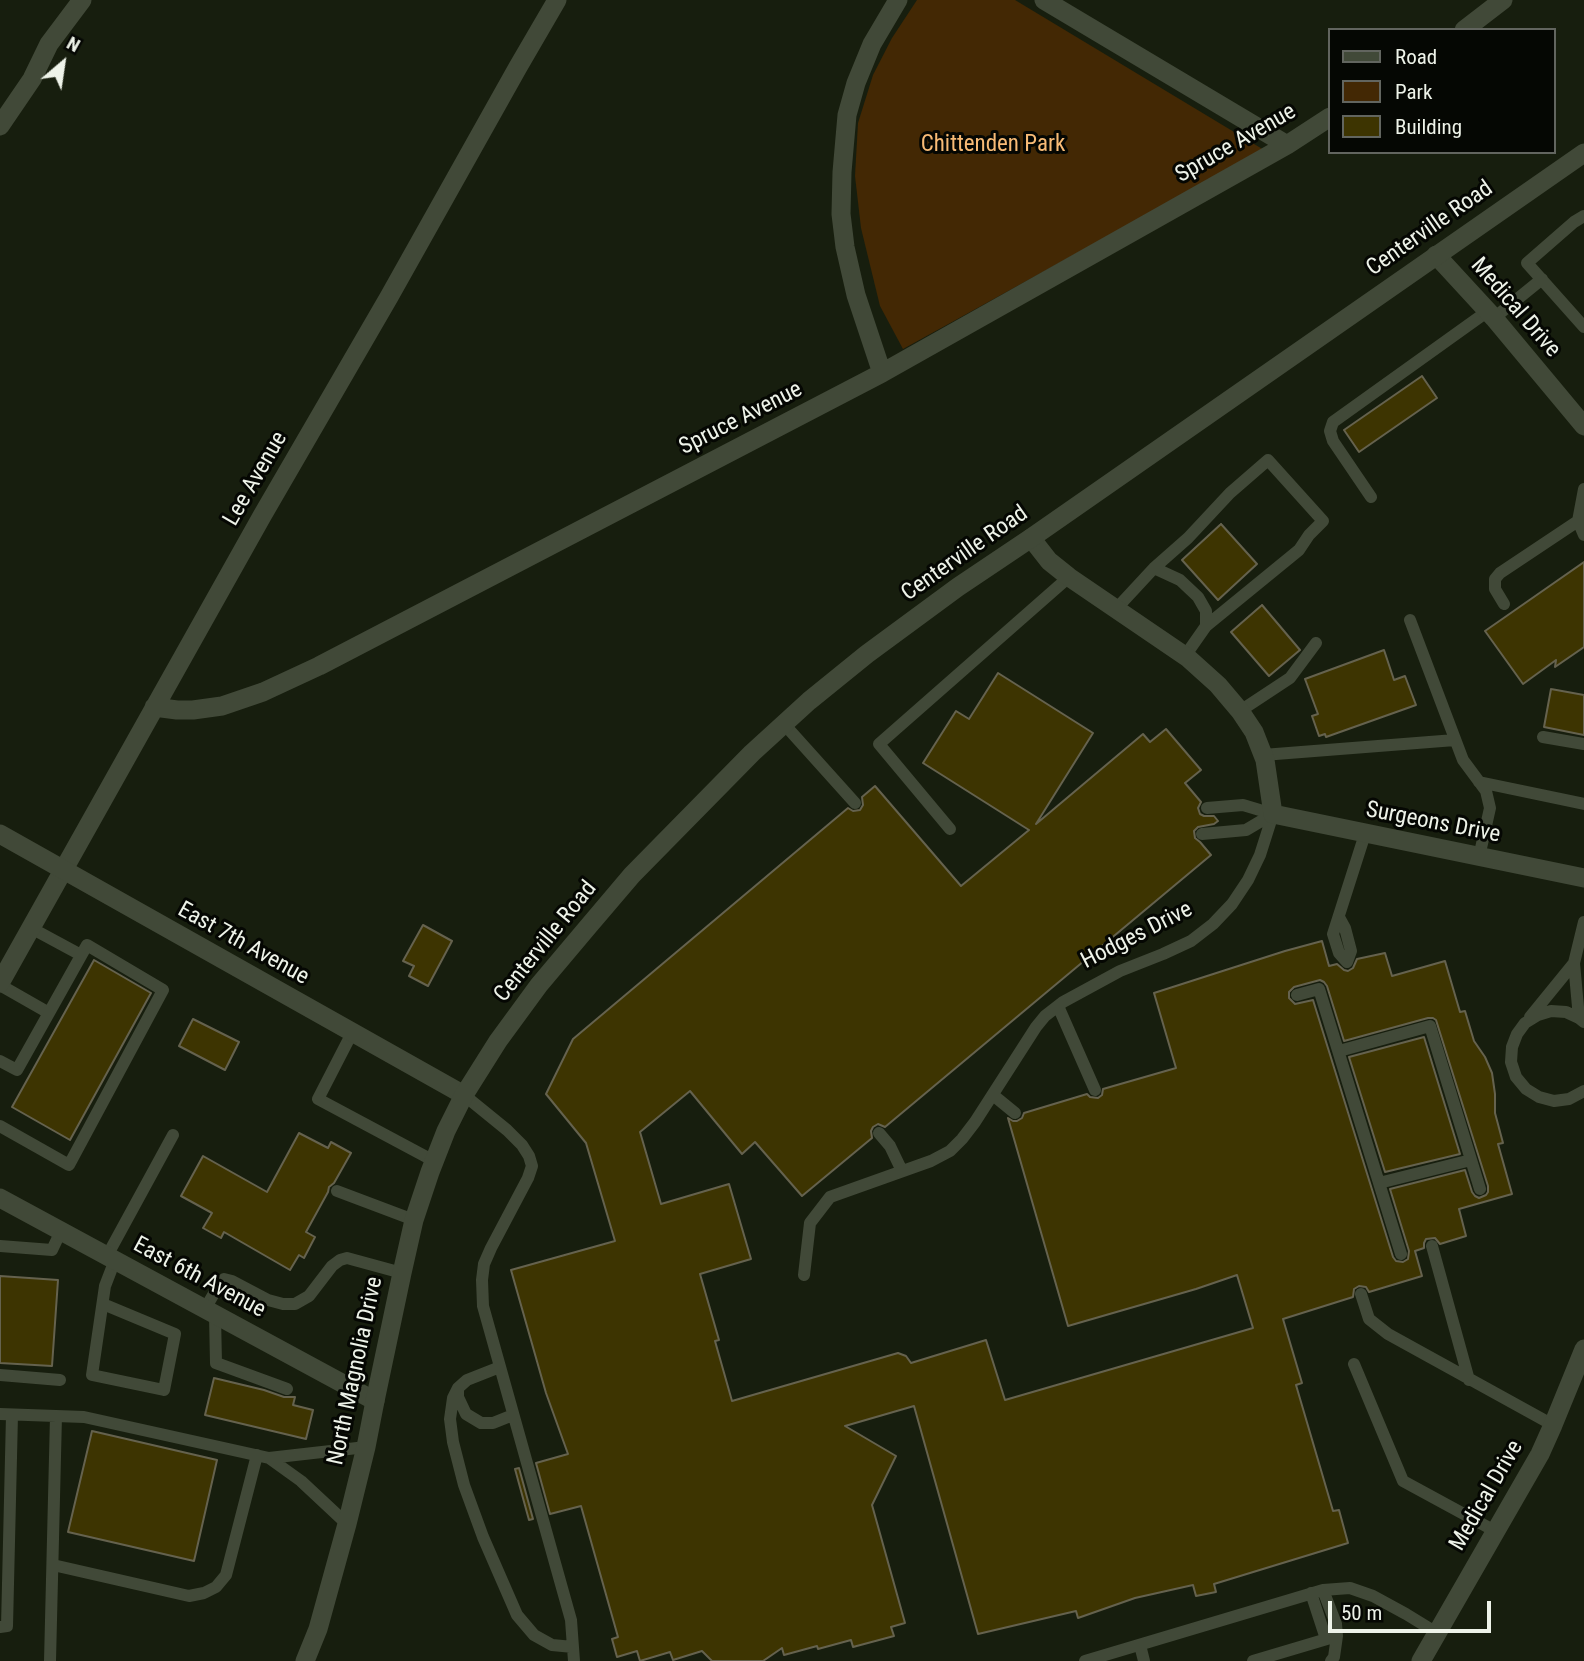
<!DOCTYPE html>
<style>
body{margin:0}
#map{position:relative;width:1584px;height:1661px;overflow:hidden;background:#171e0e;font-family:"Roboto Condensed",sans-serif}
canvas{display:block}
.legend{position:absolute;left:1328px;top:28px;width:228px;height:126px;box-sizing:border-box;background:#050703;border:2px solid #62655f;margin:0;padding:9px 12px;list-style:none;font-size:21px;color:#eef3e9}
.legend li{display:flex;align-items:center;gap:14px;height:35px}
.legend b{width:35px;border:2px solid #62655f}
.north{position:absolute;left:28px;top:28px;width:70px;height:70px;-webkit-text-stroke:5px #050703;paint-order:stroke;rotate:29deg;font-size:19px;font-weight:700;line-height:28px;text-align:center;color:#eef3e9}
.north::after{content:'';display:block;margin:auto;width:24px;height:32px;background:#eef3e9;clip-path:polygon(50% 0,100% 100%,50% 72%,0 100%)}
.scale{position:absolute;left:1328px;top:1601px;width:163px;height:32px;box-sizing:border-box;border:4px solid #eef3e9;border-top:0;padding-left:9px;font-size:21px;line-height:24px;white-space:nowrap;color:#eef3e9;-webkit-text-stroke:5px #050703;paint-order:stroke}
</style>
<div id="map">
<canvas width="1584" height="1661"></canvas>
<ul class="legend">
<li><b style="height:9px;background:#414938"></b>Road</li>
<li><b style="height:19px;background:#432804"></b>Park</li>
<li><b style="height:19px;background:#3d3401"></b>Building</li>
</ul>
<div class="north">N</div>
<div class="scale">50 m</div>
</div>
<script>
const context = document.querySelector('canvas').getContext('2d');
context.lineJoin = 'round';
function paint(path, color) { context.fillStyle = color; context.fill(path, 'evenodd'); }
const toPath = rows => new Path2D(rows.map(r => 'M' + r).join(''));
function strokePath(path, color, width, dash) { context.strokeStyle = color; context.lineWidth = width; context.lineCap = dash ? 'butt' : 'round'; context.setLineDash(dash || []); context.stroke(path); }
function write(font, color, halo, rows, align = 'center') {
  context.font = font + ' "Roboto Condensed",sans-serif'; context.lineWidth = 6; context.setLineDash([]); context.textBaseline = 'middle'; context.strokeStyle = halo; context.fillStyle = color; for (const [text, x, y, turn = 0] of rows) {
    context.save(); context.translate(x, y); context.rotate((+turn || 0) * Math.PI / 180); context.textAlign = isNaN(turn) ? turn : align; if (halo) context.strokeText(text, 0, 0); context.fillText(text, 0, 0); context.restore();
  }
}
paint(toPath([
 [917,0,1015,0,1264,150,903,349,880,306,861,228,855,176,858,123,873,75,892,38]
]), '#432804');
const building = toPath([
 [1422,376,1437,398,1359,452,1344,430,1422,376],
 [1221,524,1257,564,1218,600,1182,560,1221,524],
 [1584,562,1584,647,1555,667,1556,660,1523,684,1485,631,1584,562],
 [1262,605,1300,650,1269,676,1231,632,1262,605],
 [1384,650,1394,680,1405,676,1416,705,1326,737,1325,734,1319,736,1312,716,1318,714,1305,679,1384,650],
 [998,673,1093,733,1036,824,1143,734,1150,742,1166,729,1201,770,1185,783,1201,802,1198,808,1200,814,1204,816,1214,816,1218,821,1214,824,1198,827,1194,831,1195,838,1200,842,1211,855,885,1127,878,1124,873,1127,871,1131,872,1138,802,1196,755,1142,742,1154,690,1091,640,1132,661,1204,729,1184,751,1259,700,1274,719,1340,715,1341,732,1401,898,1353,906,1356,911,1363,986,1340,1005,1400,1253,1328,1237,1275,1196,1289,1068,1326,1008,1118,1013,1121,1017,1121,1022,1118,1024,1113,1087,1094,1090,1097,1098,1098,1102,1095,1103,1089,1176,1068,1154,993,1285,951,1322,941,1329,966,1337,964,1344,970,1348,971,1353,968,1357,959,1385,953,1392,976,1445,961,1460,1012,1465,1011,1474,1041,1485,1057,1492,1073,1495,1094,1495,1113,1503,1143,1498,1144,1512,1194,1459,1209,1466,1236,1440,1244,1435,1238,1426,1239,1424,1243,1424,1248,1415,1251,1422,1276,1369,1292,1366,1287,1359,1286,1354,1289,1353,1297,1283,1319,1302,1383,1296,1385,1333,1511,1339,1510,1348,1543,1214,1584,1216,1592,1196,1596,1193,1585,1135,1598,1078,1618,1076,1611,978,1634,914,1406,845,1426,896,1456,872,1505,905,1623,891,1627,894,1636,853,1647,851,1640,818,1649,817,1646,784,1655,782,1648,763,1661,712,1661,702,1651,673,1660,670,1652,640,1661,637,1651,617,1657,612,1639,618,1637,581,1506,550,1514,536,1463,568,1454,546,1393,511,1270,615,1241,586,1143,546,1094,573,1039,848,808,853,811,860,810,863,805,862,797,875,786,961,886,1029,830,923,763,956,711,969,719,998,673],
 [1320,980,1324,982,1327,986,1344,1041,1428,1018,1433,1018,1436,1020,1488,1186,1488,1192,1486,1195,1479,1198,1475,1196,1472,1192,1465,1170,1390,1189,1409,1251,1408,1259,1403,1262,1396,1261,1393,1257,1313,1000,1295,1004,1289,998,1289,992,1294,987,1320,980],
 [1551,689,1584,695,1584,735,1544,727,1551,689],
 [423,925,452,941,428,986,409,976,414,966,403,961,423,925],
 [94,960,151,993,70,1140,12,1107,94,960],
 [193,1019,239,1042,225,1070,179,1046,193,1019],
 [1424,1037,1460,1154,1385,1172,1349,1057,1424,1037],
 [299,1133,328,1148,331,1142,351,1153,334,1183,329,1187,328,1192,306,1232,315,1237,304,1258,299,1255,290,1270,224,1232,221,1238,203,1228,212,1213,181,1196,203,1156,267,1192,299,1133],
 [0,1276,58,1280,52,1366,0,1363,0,1276],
 [214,1378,264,1390,284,1397,295,1397,293,1405,313,1410,306,1439,205,1415,214,1378],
 [92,1431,217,1460,194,1561,68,1532,92,1431],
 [519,1468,533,1519,529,1520,515,1469,519,1468]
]);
paint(building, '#3d3401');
strokePath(building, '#65624e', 2);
strokePath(toPath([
 [1584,216,1574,222,1527,263,1584,327],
 [1494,318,1542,279],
 [1584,489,1578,521,1584,535],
 [1371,497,1333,441,1330,431,1333,422,1488,311],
 [1154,568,1180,580,1198,597,1206,611,1206,626,1185,656],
 [1504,604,1495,589,1495,579,1500,573,1578,521],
 [1116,609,1154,568,1188,538,1230,493,1268,460,1323,521,1309,535,1299,550,1206,626],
 [1410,620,1463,760,1486,791,1490,808,1479,857],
 [1240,711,1290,678,1316,643],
 [784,724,855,803],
 [1543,737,1584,744],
 [1263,755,1455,740],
 [1479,782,1584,804],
 [1207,808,1243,805,1273,814],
 [950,829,879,744,1069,577],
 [1202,834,1246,830,1273,814],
 [1339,917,1345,928,1351,951,1347,962,1339,953,1333,934,1365,834],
 [31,928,81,955],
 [0,985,49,1013],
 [1297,995,1319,989,1401,1254],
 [1058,1006,1095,1090],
 [1530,1017,1574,963],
 [1579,1018,1574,963,1584,922],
 [1584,1022,1579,1018,1566,1012,1551,1011,1538,1015,1525,1023,1517,1034,1512,1047,1511,1062,1516,1077,1526,1089,1539,1097,1554,1101,1569,1099,1584,1091],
 [352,1033,318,1099,434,1161],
 [1339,1051,1430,1026,1480,1189],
 [0,1061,17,1070,87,945,163,990,69,1165,0,1126],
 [464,1095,507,1130,522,1145,529,1156,532,1166,528,1178,491,1248,484,1264,482,1280,483,1306,571,1620,574,1661],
 [993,1095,1015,1113],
 [879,1133,890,1146,902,1171],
 [1379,1183,1471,1160],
 [337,1191,414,1220],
 [0,1246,52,1250,61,1231],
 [1432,1246,1469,1380],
 [107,1256,173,1135],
 [804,1275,810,1223,830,1197,931,1161,950,1151,962,1139,975,1122,1036,1027,1045,1016,1063,1002,1120,971,1163,954,1191,941,1213,924,1232,904,1248,880,1260,855,1273,814],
 [1361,1294,1369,1319,1388,1334,1553,1425],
 [103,1304,175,1334,164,1390,92,1375,105,1286,115,1260],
 [205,1309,220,1283,224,1279,232,1281,268,1300,283,1304,295,1304,309,1296,332,1266,340,1260,347,1258,402,1273],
 [215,1315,216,1363,287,1389],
 [1354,1364,1403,1481,1495,1531],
 [500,1367,467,1380,458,1388,453,1398,450,1419,453,1442,464,1485,483,1537,517,1615,534,1635,552,1645,573,1647],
 [0,1375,60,1380],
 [458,1389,458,1397,466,1414,481,1423,493,1423,513,1415],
 [0,1414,84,1417,269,1458,366,1447],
 [269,1458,301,1481,347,1524],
 [53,1565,189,1596,204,1593,216,1587,226,1575,257,1455],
 [1323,1590,1336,1624,1337,1636,1334,1657,1331,1661],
 [1311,1593,1326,1639],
 [0,1627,7,1626,12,1415],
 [1140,1645,1144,1661],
 [50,1661,56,1416],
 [1085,1661,1323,1590,1350,1588,1373,1596,1406,1614,1437,1633],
 [1253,1661,1337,1636]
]), '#414938', 12);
strokePath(toPath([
 [1044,0,1287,145],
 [1464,30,1503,0],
 [0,126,32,79,49,44,82,0],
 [1436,255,1494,318,1584,426],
 [882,373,856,295,845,247,841,214,842,172,847,115,856,83,872,44,898,0],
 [1031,538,1049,561,1069,577,1188,658,1218,685,1240,711,1254,732,1265,760,1273,814,1584,878],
 [154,707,177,710,193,710,222,706,263,692,319,666,882,373,1287,145,1330,117],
 [0,983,262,516,389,297,518,67,557,0],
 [1421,1661,1540,1454,1553,1425,1584,1349]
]), '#414938', 19);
strokePath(toPath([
 [0,834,464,1095],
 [0,1198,375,1401]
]), '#414938', 19);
strokePath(toPath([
 [305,1661,318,1629,347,1524,366,1447,375,1401,402,1273,414,1220,430,1172,446,1131,464,1095,498,1041,539,985,587,928,632,875,752,753,809,701,867,654,958,587,1031,538,1584,153]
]), '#414938', 19);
write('23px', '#eef3e9', '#050703', [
 ["Spruce Avenue",1236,144,-30],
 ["Centerville Road",1430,229,-35],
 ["Medical Drive",1515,308,49],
 ["Spruce Avenue",741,419,-27],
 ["Lee Avenue",256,479,-60],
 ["Centerville Road",965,554,-35],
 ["Surgeons Drive",1433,823,11],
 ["Hodges Drive",1137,936,-27],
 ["Centerville Road",546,942,-51],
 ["East 7th Avenue",243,944,29],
 ["East 6th Avenue",199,1278,28],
 ["North Magnolia Drive",356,1371,-78],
 ["Medical Drive",1487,1496,-60]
]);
write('23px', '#f8bb76', '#050703', [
 ["Chittenden Park",993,145]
]);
</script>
